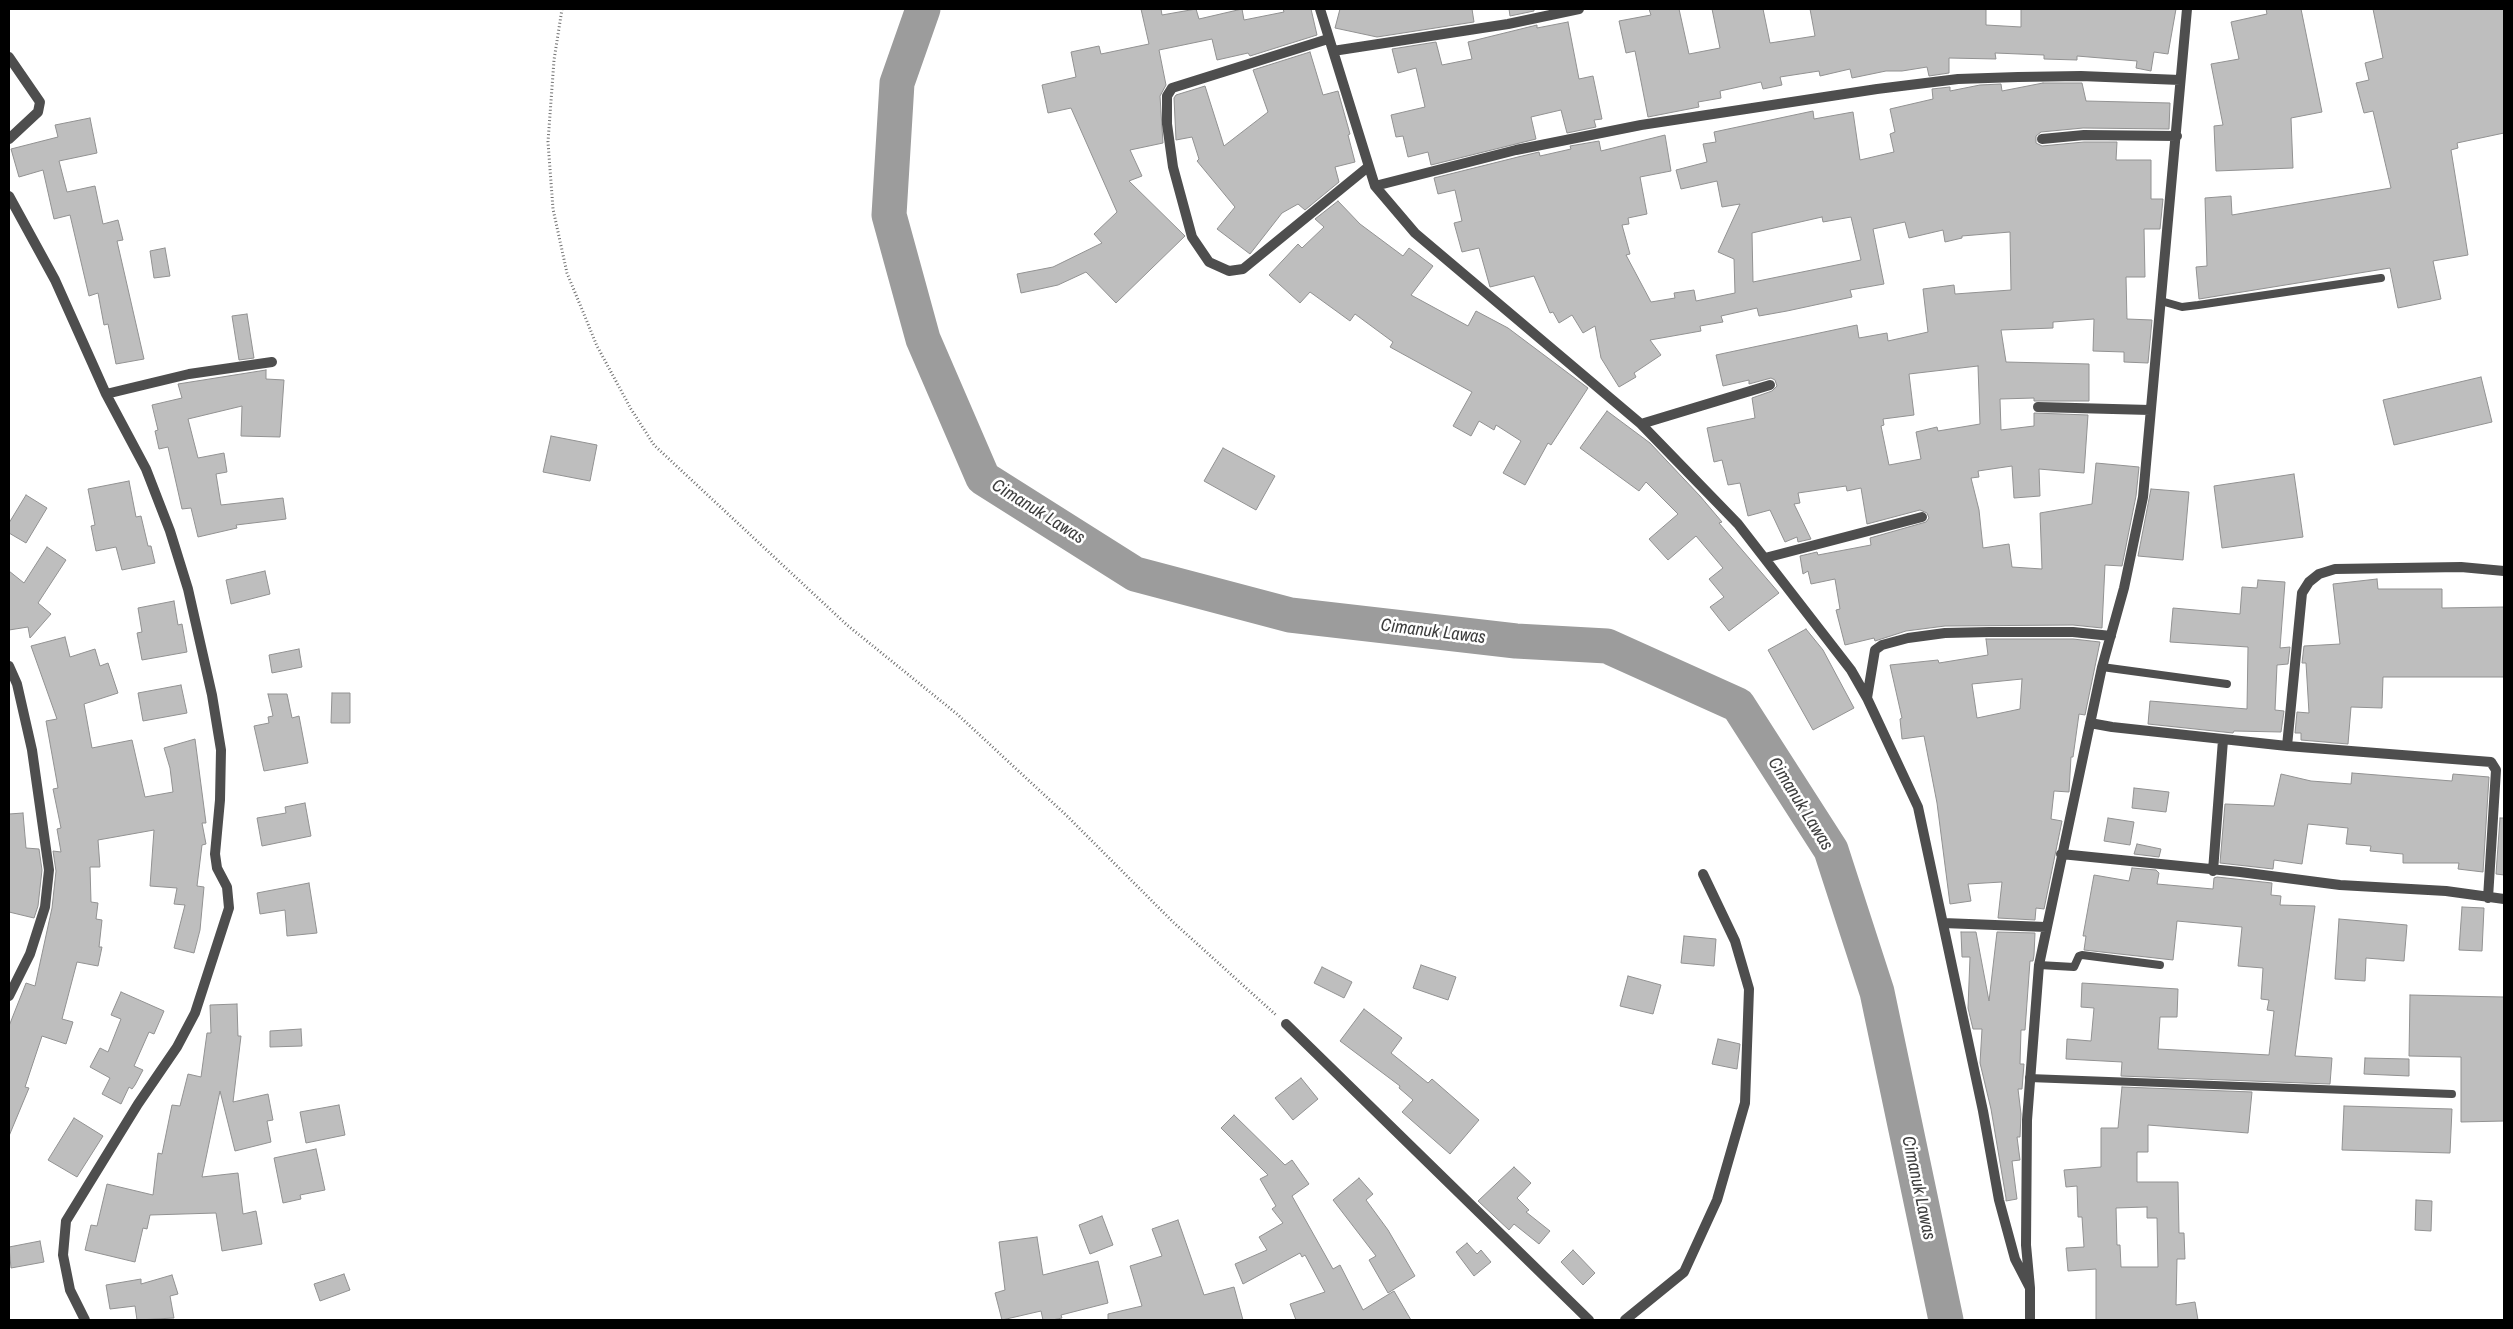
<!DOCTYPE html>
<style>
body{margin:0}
#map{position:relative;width:2513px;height:1329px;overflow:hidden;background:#fff;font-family:"Archivo Narrow",sans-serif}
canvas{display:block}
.frame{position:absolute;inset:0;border:10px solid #000;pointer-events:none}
</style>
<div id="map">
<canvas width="2513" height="1329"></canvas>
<div class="frame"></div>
</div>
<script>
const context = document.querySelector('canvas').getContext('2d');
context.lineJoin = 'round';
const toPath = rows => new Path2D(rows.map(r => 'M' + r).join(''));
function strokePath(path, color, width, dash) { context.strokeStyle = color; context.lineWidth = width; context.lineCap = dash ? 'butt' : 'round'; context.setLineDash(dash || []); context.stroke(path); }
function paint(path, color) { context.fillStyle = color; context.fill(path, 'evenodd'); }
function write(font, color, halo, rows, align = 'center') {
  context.font = font + ' "Archivo Narrow",sans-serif'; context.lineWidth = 5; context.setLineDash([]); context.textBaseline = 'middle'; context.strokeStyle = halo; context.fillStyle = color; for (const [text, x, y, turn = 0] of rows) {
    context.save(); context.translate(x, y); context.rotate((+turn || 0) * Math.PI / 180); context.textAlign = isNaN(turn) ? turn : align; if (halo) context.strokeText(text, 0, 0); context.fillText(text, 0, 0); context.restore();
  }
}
strokePath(toPath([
 [923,9,897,83,889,215,923,339,983,478,1135,574,1290,615,1516,641,1607,646,1738,705,1831,850,1877,992,1946,1320]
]), '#9c9c9c', 35);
const building = toPath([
 [1141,9,1161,9,1162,15,1196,9,1199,19,1242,9,1244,20,1284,12,1283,9,1311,9,1317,35,1250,56,1248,53,1217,60,1212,39,1159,50,1166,85,1160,96,1163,143,1130,150,1142,176,1129,181,1185,236,1116,303,1086,272,1058,285,1021,293,1017,274,1053,267,1102,243,1094,234,1117,212,1071,108,1048,113,1042,85,1076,77,1071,52,1099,46,1101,54,1149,44,1141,9],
 [1340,9,1472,9,1474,22,1377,37,1335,28,1340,9],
 [1509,9,1534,9,1534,11,1510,16,1509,9],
 [1649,9,1679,9,1689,54,1720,48,1712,9,1763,9,1770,43,1815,36,1810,9,1986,9,1986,25,2021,27,2021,9,2176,9,2168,54,2154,52,2151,71,2136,68,2137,61,2077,56,2077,60,2044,59,2044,55,1995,53,1996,59,1949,58,1949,73,1929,76,1927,67,1902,71,1886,71,1852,78,1850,69,1820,76,1819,71,1780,77,1782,85,1763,89,1761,82,1720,91,1721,98,1698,102,1699,107,1648,117,1635,51,1626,53,1619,21,1651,15,1649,9],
 [2266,9,2301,9,2322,112,2291,118,2293,168,2216,171,2214,126,2223,125,2211,64,2239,59,2231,22,2267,14,2266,9],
 [2373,9,2504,9,2504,133,2457,143,2458,148,2451,150,2468,255,2433,261,2441,299,2398,308,2390,268,2199,299,2196,267,2207,266,2205,198,2231,196,2232,215,2391,188,2373,111,2364,113,2356,83,2369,80,2365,63,2383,58,2373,9],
 [1568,22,1579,79,1593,76,1602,119,1594,120,1596,127,1567,133,1561,110,1531,117,1536,139,1431,165,1428,152,1408,157,1403,136,1396,137,1391,115,1425,107,1416,68,1398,73,1392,49,1436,42,1442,65,1472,59,1468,42,1537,25,1537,28,1568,22],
 [1310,52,1323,95,1338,91,1350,134,1348,135,1355,162,1335,167,1339,182,1305,210,1298,204,1282,213,1250,254,1217,229,1235,207,1197,161,1199,159,1192,137,1176,140,1174,98,1176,95,1205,86,1224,146,1268,112,1253,70,1310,52],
 [2043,83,2082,83,2086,101,2170,103,2169,129,2083,128,2041,132,2036,136,2036,143,2042,146,2084,142,2117,142,2116,160,2151,160,2151,199,2163,199,2160,229,2144,229,2145,277,2126,277,2127,319,2152,320,2148,363,2124,362,2124,352,2093,351,2094,319,2053,322,2053,328,2001,330,2006,362,2089,364,2089,401,2034,401,2034,398,2000,399,2001,430,2034,426,2034,413,2088,415,2084,473,2039,469,2040,496,2014,498,2012,466,1978,471,1979,477,1971,478,1979,510,1983,548,2009,544,2012,567,2042,569,2040,513,2092,504,2096,463,2139,467,2136,496,2122,566,2105,565,2102,628,2073,625,1945,626,1906,631,1875,641,1874,638,1845,645,1836,610,1840,609,1835,579,1811,584,1808,571,1803,574,1800,556,1817,552,1818,555,1871,545,1870,538,1926,522,1929,518,1927,513,1920,510,1867,524,1861,488,1847,491,1846,486,1798,493,1800,503,1794,504,1811,539,1798,542,1797,537,1785,542,1770,510,1748,516,1740,483,1728,485,1722,460,1714,462,1707,428,1755,418,1752,398,1772,391,1777,386,1775,380,1771,378,1749,384,1749,380,1723,386,1716,355,1857,325,1859,338,1887,333,1888,341,1928,332,1923,289,1954,285,1955,294,2011,290,2010,232,1962,236,1962,238,1945,242,1943,230,1909,238,1905,222,1873,229,1884,284,1850,290,1852,297,1787,311,1759,316,1757,308,1721,316,1723,322,1700,326,1701,331,1650,340,1661,355,1634,373,1636,377,1619,387,1601,358,1595,326,1583,333,1572,315,1559,323,1553,312,1550,313,1534,276,1490,287,1479,248,1462,252,1454,223,1462,221,1455,190,1438,194,1434,178,1518,157,1539,152,1540,156,1571,149,1570,146,1599,141,1601,151,1665,135,1671,171,1640,177,1647,214,1628,218,1629,224,1622,225,1630,254,1626,255,1651,302,1675,298,1674,293,1694,290,1696,301,1735,293,1734,259,1718,252,1740,204,1722,207,1717,181,1681,189,1676,170,1707,162,1703,144,1716,142,1714,132,1813,111,1814,119,1853,112,1860,160,1894,152,1890,134,1895,132,1890,109,1933,99,1932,89,1950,87,1950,91,1980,85,2001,84,2002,91,2043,83],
 [1822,217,1823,222,1851,217,1861,260,1753,282,1752,233,1822,217],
 [1978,366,1980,424,1938,431,1937,427,1916,432,1921,459,1889,465,1881,426,1884,425,1883,419,1914,415,1909,374,1978,366],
 [90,118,97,153,59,161,67,192,95,186,103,224,118,220,123,240,117,241,144,359,116,364,108,324,104,325,98,293,89,296,70,215,54,219,43,170,19,177,11,149,58,137,55,125,90,118],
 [1338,201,1360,224,1403,256,1409,248,1433,266,1411,295,1468,326,1476,311,1508,328,1588,388,1551,445,1548,443,1525,485,1503,473,1521,441,1496,425,1494,430,1479,421,1471,436,1453,426,1472,392,1390,347,1393,342,1355,314,1350,321,1310,292,1300,303,1269,275,1298,244,1302,248,1324,227,1315,219,1338,201],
 [165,248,170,276,154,278,150,251,165,248],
 [247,314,254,358,239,360,232,316,247,314],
 [266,370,266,379,284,380,280,437,241,436,242,406,188,419,198,458,224,453,227,472,216,474,221,505,283,498,286,519,236,525,237,528,198,537,191,508,182,509,168,447,159,449,155,431,158,430,152,405,182,398,178,384,266,370],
 [2481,377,2492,422,2394,445,2383,400,2481,377],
 [1607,411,1650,443,1700,496,1722,522,1719,523,1779,593,1729,631,1710,607,1724,597,1709,579,1723,568,1696,536,1668,560,1649,539,1678,514,1646,482,1639,491,1580,448,1607,411],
 [551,436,597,445,590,481,543,472,551,436],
 [1223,448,1275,476,1256,510,1204,481,1223,448],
 [2294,474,2303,537,2222,548,2214,486,2294,474],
 [129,481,136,517,141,516,148,546,151,546,155,563,122,570,116,547,96,551,91,526,95,525,88,489,129,481],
 [2151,489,2189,492,2183,560,2138,556,2151,489],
 [26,495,47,508,26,543,9,533,9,523,26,495],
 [47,547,66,560,38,603,51,614,30,638,28,627,9,630,9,571,24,583,47,547],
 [265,571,270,594,231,604,226,580,265,571],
 [2377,579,2378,589,2442,589,2442,608,2504,607,2504,677,2383,677,2382,708,2351,707,2348,744,2301,740,2301,733,2295,733,2297,712,2309,713,2306,663,2302,663,2304,646,2340,644,2333,584,2377,579],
 [2258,580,2285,582,2280,648,2290,647,2288,664,2277,665,2275,710,2284,711,2281,732,2234,731,2233,733,2148,724,2150,701,2247,709,2248,647,2170,642,2173,608,2240,614,2242,587,2257,588,2258,580],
 [174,601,178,625,182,624,187,652,142,660,137,633,142,632,138,608,174,601],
 [1806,629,1823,650,1854,708,1813,730,1768,650,1806,629],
 [65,637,70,657,95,649,100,666,108,663,118,693,84,704,92,748,132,740,145,797,173,792,170,768,164,748,195,739,206,823,202,823,206,844,202,845,197,886,204,887,200,930,194,953,174,948,185,905,174,904,177,888,150,886,154,830,98,840,100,867,90,867,91,902,98,903,96,919,102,920,99,947,102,947,98,966,77,962,62,1019,73,1022,66,1044,42,1036,25,1087,29,1088,9,1136,9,1026,26,983,35,986,52,908,56,871,53,851,61,852,57,829,61,828,53,789,58,788,46,721,57,719,31,646,65,637],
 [1986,639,2073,639,2100,642,2085,715,2079,714,2073,757,2071,757,2069,792,2054,791,2051,819,2062,821,2044,909,2036,908,2035,920,1998,918,2002,882,1968,884,1971,901,1950,904,1937,803,1924,736,1902,739,1900,719,1902,718,1890,665,1938,660,1939,663,1988,655,1986,639],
 [2022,679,2020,709,1977,718,1972,684,2022,679],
 [299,649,302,667,272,673,269,655,299,649],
 [181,685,187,713,143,721,138,693,181,685],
 [332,693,350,693,350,723,331,723,332,693],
 [268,694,287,694,292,718,299,716,308,763,264,771,254,726,269,723,268,717,273,716,268,694],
 [2352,773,2452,781,2453,774,2489,777,2483,872,2458,869,2459,863,2403,863,2403,854,2370,851,2371,846,2346,844,2348,828,2308,824,2302,864,2274,860,2273,869,2220,863,2225,804,2274,806,2281,774,2311,781,2351,784,2352,773],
 [2134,788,2169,792,2166,812,2132,808,2134,788],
 [305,803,311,836,262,846,257,818,286,813,285,807,305,803],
 [23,813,26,848,39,849,42,870,38,906,34,918,9,912,9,814,23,813],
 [2108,818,2134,822,2130,845,2104,841,2108,818],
 [2500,818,2504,818,2504,875,2496,874,2500,818],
 [2137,844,2161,849,2159,857,2134,854,2137,844],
 [2132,868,2156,870,2159,873,2157,884,2213,889,2214,878,2217,877,2272,883,2271,895,2281,896,2280,905,2315,906,2295,1056,2332,1058,2330,1084,2121,1076,2122,1062,2066,1059,2067,1039,2091,1041,2094,1008,2081,1007,2082,983,2178,989,2177,1017,2160,1017,2158,1049,2269,1055,2274,1011,2267,1010,2269,1000,2261,999,2263,968,2238,966,2242,927,2177,921,2173,960,2084,950,2086,936,2083,936,2094,875,2129,881,2132,868],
 [309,883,317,933,287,936,285,910,260,914,257,893,309,883],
 [2462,907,2484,908,2482,951,2459,950,2462,907],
 [2339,919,2407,925,2404,961,2366,958,2365,981,2335,979,2339,919],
 [1961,932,1976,932,1989,1001,1997,932,2035,933,2034,955,2033,961,2030,961,2025,1030,2021,1030,2020,1064,2024,1064,2022,1089,2018,1089,2021,1114,2020,1137,2017,1137,2020,1160,2012,1161,2017,1199,2006,1201,2006,1198,1991,1109,1980,1063,1982,1029,1973,1029,1968,1008,1970,957,1962,957,1961,932],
 [1684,936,1716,939,1714,966,1681,963,1684,936],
 [1421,965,1456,977,1448,1000,1413,988,1421,965],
 [1322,967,1352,982,1344,998,1314,983,1322,967],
 [1628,976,1661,985,1653,1014,1620,1006,1628,976],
 [121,992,164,1011,154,1034,149,1032,134,1066,143,1070,135,1085,132,1089,129,1087,121,1104,102,1094,110,1078,90,1067,100,1048,108,1052,121,1019,111,1015,121,992],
 [2410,995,2504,997,2504,1121,2461,1122,2461,1057,2409,1056,2410,995],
 [237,1004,238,1036,241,1036,233,1102,268,1094,273,1120,267,1121,271,1142,235,1151,220,1091,202,1177,238,1173,243,1214,256,1211,262,1244,222,1251,216,1213,150,1215,147,1229,143,1228,135,1262,85,1250,91,1225,97,1226,107,1184,153,1195,158,1153,162,1154,172,1105,180,1106,188,1074,201,1077,207,1033,211,1033,210,1005,237,1004],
 [1364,1009,1402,1038,1391,1053,1428,1083,1432,1079,1479,1120,1450,1154,1402,1112,1413,1100,1399,1088,1400,1086,1340,1041,1364,1009],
 [301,1029,302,1046,270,1047,270,1031,301,1029],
 [1718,1039,1740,1044,1737,1069,1712,1064,1718,1039],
 [2365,1058,2409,1059,2409,1076,2364,1074,2365,1058],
 [1301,1078,1318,1099,1293,1120,1275,1098,1301,1078],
 [2122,1087,2252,1092,2248,1133,2148,1125,2148,1152,2137,1152,2137,1182,2178,1182,2179,1233,2184,1233,2185,1259,2177,1259,2176,1305,2195,1302,2198,1320,2096,1320,2096,1269,2068,1271,2066,1248,2084,1247,2082,1217,2078,1217,2077,1186,2066,1187,2064,1170,2101,1167,2101,1128,2118,1128,2122,1087],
 [2147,1207,2147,1218,2157,1218,2158,1267,2121,1267,2120,1245,2117,1245,2116,1208,2147,1207],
 [339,1105,345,1135,306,1143,300,1112,339,1105],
 [2344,1106,2452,1109,2450,1153,2342,1150,2344,1106],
 [1234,1115,1285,1165,1292,1160,1309,1184,1292,1196,1333,1269,1340,1265,1363,1310,1394,1291,1411,1320,1296,1320,1290,1304,1325,1292,1305,1255,1302,1257,1300,1253,1243,1284,1235,1264,1267,1250,1259,1237,1283,1223,1272,1209,1276,1206,1260,1179,1268,1175,1221,1128,1234,1115],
 [74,1118,103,1136,77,1177,48,1160,74,1118],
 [316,1149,325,1190,300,1195,301,1199,283,1203,274,1158,316,1149],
 [1514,1167,1531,1183,1517,1198,1529,1210,1526,1212,1550,1231,1539,1244,1514,1224,1509,1230,1478,1201,1514,1167],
 [1359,1178,1373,1194,1366,1200,1388,1230,1415,1276,1388,1293,1369,1260,1376,1256,1333,1200,1359,1178],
 [2416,1200,2432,1201,2431,1231,2415,1230,2416,1200],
 [1102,1216,1113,1245,1090,1254,1079,1225,1102,1216],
 [1178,1220,1204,1295,1234,1287,1243,1320,1108,1320,1108,1314,1142,1306,1130,1266,1162,1256,1152,1229,1178,1220],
 [1037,1237,1043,1275,1098,1261,1108,1303,1061,1315,1062,1318,1052,1320,1043,1320,1041,1311,1002,1320,995,1293,1005,1290,999,1242,1037,1237],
 [40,1241,44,1262,11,1268,9,1247,40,1241],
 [1467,1243,1477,1254,1481,1250,1491,1262,1474,1276,1456,1252,1467,1243],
 [1573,1250,1595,1273,1583,1285,1561,1262,1573,1250],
 [344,1274,350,1290,320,1301,314,1284,344,1274],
 [172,1275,178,1294,170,1296,174,1318,137,1320,135,1306,110,1309,106,1285,141,1279,141,1284,172,1275]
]);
paint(building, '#bebebe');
strokePath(building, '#929292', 1);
strokePath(toPath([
 [562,9,554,60,548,142,553,209,567,273,597,346,631,409,654,445,847,625,957,714,1066,815,1173,922,1276,1015]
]), '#707070', 3, [1, 2.5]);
strokePath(toPath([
 [2161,301,2182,307,2198,305,2381,278],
 [2102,667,2227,684],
 [2039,965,2074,967,2079,956,2082,955,2160,965],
 [2029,1078,2452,1094]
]), '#4e4e4e', 8);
strokePath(toPath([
 [1320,9,1375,186,1415,233,1641,424,1738,524,1851,670,1867,698,1918,807,1983,1111,1999,1200,2015,1259,2030,1288],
 [1328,39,1172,88,1167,96,1167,124,1173,167,1192,237,1209,262,1229,271,1243,269,1368,167],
 [1333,51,1508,24,1579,9],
 [9,57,40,102,38,112,9,139],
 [2042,139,2084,135,2177,136],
 [1375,186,1516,150,1641,125,1877,89,1958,79,2018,77,2081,76,2180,80],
 [9,196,55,280,106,394,146,469,170,531,188,589,212,695,221,750,220,800,215,854,217,868,227,887,229,908,195,1013,177,1047,138,1104,66,1221,63,1255,70,1290,85,1320],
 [106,394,189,374,272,362],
 [2038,407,2150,410],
 [1641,424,1770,385],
 [1765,558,1922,517],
 [9,666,17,684,32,750,49,870,45,907,30,954,9,996],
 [1867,698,1875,650,1882,645,1908,638,1945,633,1989,632,2073,632,2111,636],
 [2090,723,2112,727,2287,746,2491,762,2496,770,2488,898],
 [2287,746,2302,593,2309,582,2319,574,2335,569,2461,567,2504,571],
 [2061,854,2240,872,2340,885,2446,891,2504,899],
 [2213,871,2223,740],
 [1943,923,2046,927],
 [1286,1024,1589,1320],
 [1625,1320,1684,1272,1717,1200,1745,1103,1749,989,1735,941,1703,874],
 [2030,1320,2030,1288,2026,1245,2027,1120,2039,965,2102,667,2124,588,2143,497,2187,9]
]), '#4e4e4e', 10);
write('italic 18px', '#3d3d3d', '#fff', [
 ["Cimanuk Lawas",1038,512,32],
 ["Cimanuk Lawas",1433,632,7],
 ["Cimanuk Lawas",1800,804,58],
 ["Cimanuk Lawas",1918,1188,78]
]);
</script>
